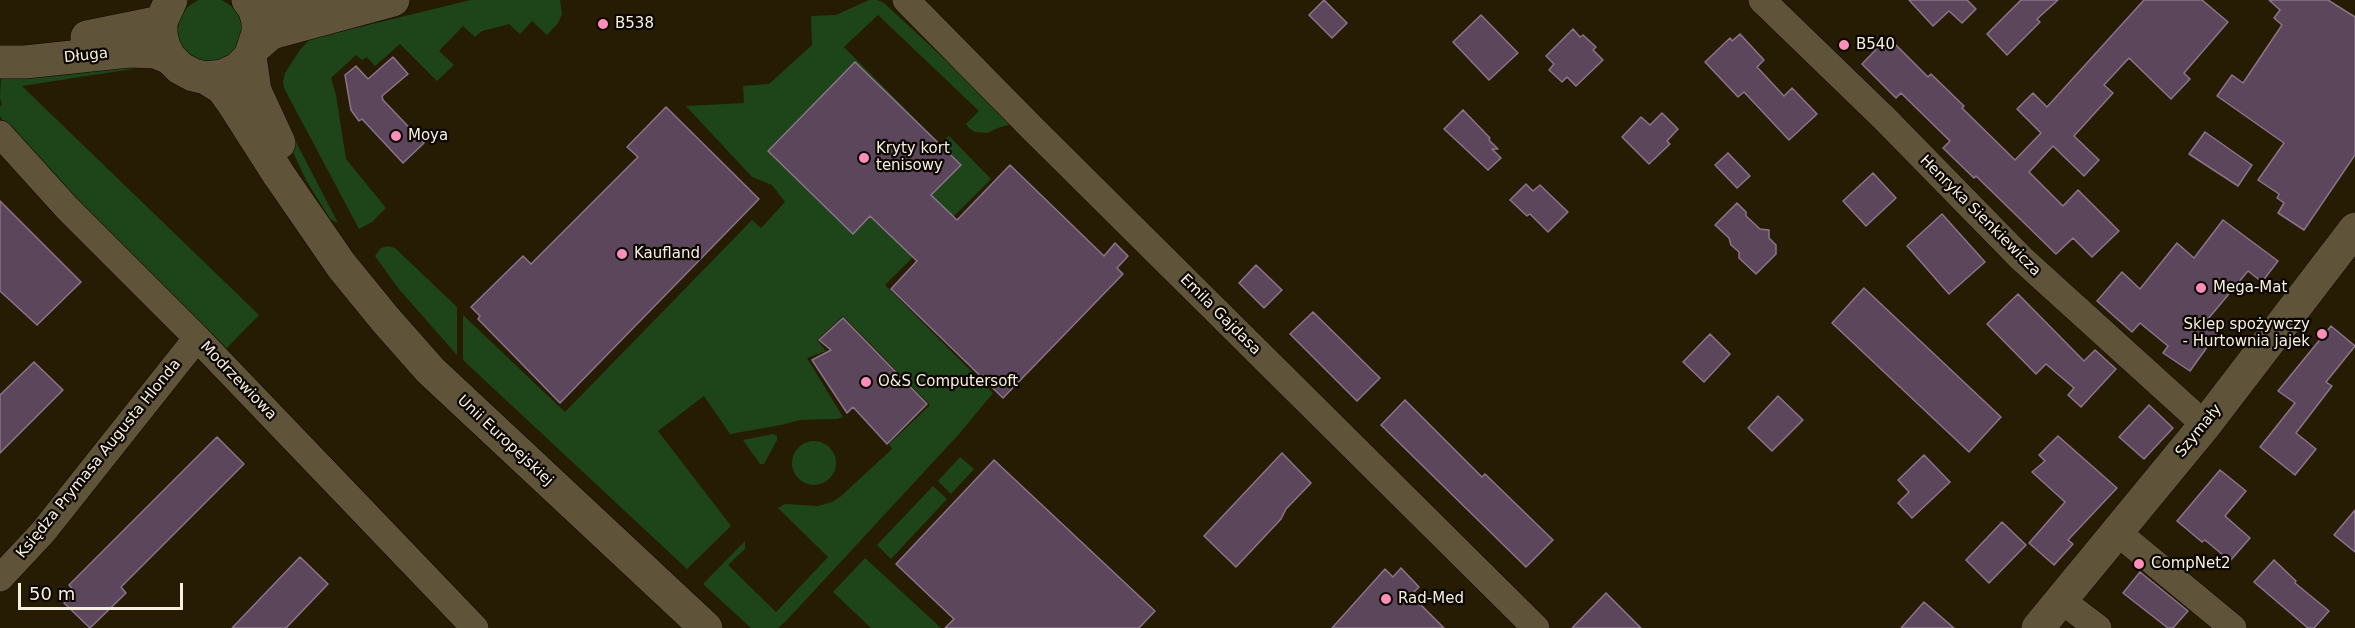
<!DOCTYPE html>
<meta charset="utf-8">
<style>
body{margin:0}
#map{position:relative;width:2355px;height:628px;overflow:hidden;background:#261c03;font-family:"DejaVu Sans",sans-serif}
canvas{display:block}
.scale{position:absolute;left:18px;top:583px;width:165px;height:27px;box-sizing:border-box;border:3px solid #f7f0e1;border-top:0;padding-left:8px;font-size:18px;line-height:21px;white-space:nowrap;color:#f7f0e1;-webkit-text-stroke:4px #0c0701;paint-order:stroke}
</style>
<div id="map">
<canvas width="2355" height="628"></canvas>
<div class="scale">50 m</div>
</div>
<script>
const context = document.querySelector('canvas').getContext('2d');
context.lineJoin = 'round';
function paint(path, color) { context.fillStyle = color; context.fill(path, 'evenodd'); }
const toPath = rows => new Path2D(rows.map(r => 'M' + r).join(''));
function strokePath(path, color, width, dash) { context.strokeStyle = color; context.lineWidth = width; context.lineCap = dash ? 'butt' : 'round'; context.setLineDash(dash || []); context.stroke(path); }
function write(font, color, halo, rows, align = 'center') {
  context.font = font + ' "DejaVu Sans",sans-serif'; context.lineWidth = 4.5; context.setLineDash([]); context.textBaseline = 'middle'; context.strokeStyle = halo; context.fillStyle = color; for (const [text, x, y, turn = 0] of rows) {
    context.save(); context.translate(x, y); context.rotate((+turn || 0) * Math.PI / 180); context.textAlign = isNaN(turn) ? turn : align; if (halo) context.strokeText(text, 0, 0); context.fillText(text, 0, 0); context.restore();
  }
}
paint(toPath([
 '178 30a32 32 0 1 1 64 0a32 32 0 1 1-64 0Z',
 [471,0,560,0,562,14,558,23,547,35,532,21,520,34,509,24,482,31,475,37,463,26,439,51,454,65,437,81,400,44,375,66,367,57,362,60,356,55,331,78,336,95,346,159,386,208,372,222,359,229,284,88,283,82,285,73,300,50,310,39],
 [869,0,877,0,884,3,1014,123,998,128,987,133,975,132,969,128,966,124,979,111,878,15,844,47,940,144,949,136,991,179,885,285,993,393,960,433,786,621,778,628,751,628,703,584,745,541,745,549,728,565,776,612,828,557,778,508,785,504,818,506,832,502,840,497,892,449,889,444,930,405,843,316,817,340,826,351,807,358,843,417,837,419,800,420,781,425,730,434,704,396,658,431,731,526,687,569,463,360,463,315,565,412,752,220,761,228,785,202,772,185,752,177,686,106,744,103,743,86,769,84,812,45,811,16,836,15],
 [112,66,139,68,22,86,259,315,224,351,9,132,0,116,0,106,2,105,0,98,1,79],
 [270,92,338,223,330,219,306,180,266,94],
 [388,246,395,248,457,307,457,355,398,288,375,256,381,248],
 [773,434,777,436,777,440,764,464,760,464,743,440],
 '792 463a22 22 0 1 1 44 0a22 22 0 1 1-44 0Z',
 [960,457,974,469,951,494,938,481],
 [933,486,947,499,891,559,877,545],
 [865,558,941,628,871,628,833,592]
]), '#1d4519');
const building = toPath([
 [1324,0,1347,23,1332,38,1309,15,1324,0],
 [1909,0,1967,0,1976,9,1962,23,1949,11,1933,26,1909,0],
 [2021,0,2058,0,2037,19,2040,22,2007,55,1987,34,2021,0],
 [2144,0,2202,0,2228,22,2184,73,2190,79,2171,99,2129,58,2104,85,2113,93,2074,136,2099,160,2084,176,2053,146,2029,172,2063,206,2078,190,2119,231,2092,257,2073,238,2056,254,1976,176,1974,178,1943,148,1950,141,1901,93,1896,98,1862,64,1888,37,1928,77,1931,74,1964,106,1962,108,2015,160,2041,133,2017,109,2033,93,2047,107,2144,0],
 [2269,0,2328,0,2355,17,2355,155,2304,230,2278,213,2284,203,2277,198,2279,194,2258,180,2284,143,2217,96,2232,75,2243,83,2282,25,2274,18,2280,10,2269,0],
 [1481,15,1518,53,1489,80,1453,42,1481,15],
 [1573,29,1580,37,1583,35,1596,47,1593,50,1603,60,1576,86,1567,77,1562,82,1549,70,1554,64,1546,56,1573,29],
 [1740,34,1764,60,1757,67,1784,96,1792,88,1817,114,1789,140,1744,92,1738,97,1705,62,1730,38,1732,41,1740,34],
 [393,57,408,74,382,96,383,100,424,143,403,163,362,119,359,121,351,110,345,75,356,66,368,79,393,57],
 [855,62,961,165,931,195,957,220,1010,165,1104,256,1115,243,1128,256,1117,268,1123,274,1003,398,891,289,917,261,870,216,853,234,768,151,855,62],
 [666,107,759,199,560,403,478,319,480,316,471,307,523,256,531,264,638,157,627,147,666,107],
 [1463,110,1490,138,1489,140,1498,149,1492,149,1501,158,1488,170,1444,129,1463,110],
 [1662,113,1678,129,1667,141,1670,144,1649,164,1622,137,1641,117,1650,125,1662,113],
 [2205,132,2252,165,2238,186,2189,154,2205,132],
 [1728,153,1750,176,1737,188,1715,165,1728,153],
 [1873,173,1896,198,1866,226,1843,201,1873,173],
 [1526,184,1533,191,1540,185,1568,212,1548,232,1530,214,1527,216,1510,200,1526,184],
 [0,201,81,282,37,325,0,291,0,201],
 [1737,203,1746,212,1746,216,1760,229,1769,230,1769,238,1776,245,1776,254,1756,274,1739,258,1739,252,1731,245,1729,238,1715,225,1737,203],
 [1942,214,1985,262,1949,294,1907,246,1942,214],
 [2223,220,2278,261,2262,282,2248,271,2208,319,2220,329,2190,371,2163,353,2168,346,2140,323,2132,332,2097,301,2122,272,2140,289,2177,243,2194,258,2223,220],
 [1256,265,1282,290,1264,308,1239,283,1256,265],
 [1864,288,2001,417,1969,452,1832,323,1864,288],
 [2018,294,2084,361,2095,350,2116,369,2081,407,2068,395,2074,388,2046,364,2036,374,1987,324,2018,294],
 [1313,312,1380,378,1357,401,1290,334,1313,312],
 [843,318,927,404,887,444,853,407,847,413,812,360,831,350,819,340,843,318],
 [2331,326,2355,346,2326,382,2332,386,2296,433,2316,449,2295,475,2260,447,2295,403,2278,391,2331,326],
 [1710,334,1730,354,1704,382,1683,362,1710,334],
 [34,362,63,390,0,453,0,395,34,362],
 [1778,396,1803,420,1772,451,1748,428,1778,396],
 [1405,400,1482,477,1485,474,1553,540,1526,567,1381,425,1405,400],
 [2149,405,2173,428,2144,459,2119,437,2149,405],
 [2058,436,2117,488,2068,540,2073,544,2054,565,2029,543,2065,502,2032,472,2045,461,2039,455,2058,436],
 [217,437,244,464,121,587,126,593,90,628,64,603,75,592,69,585,217,437],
 [1282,453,1311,483,1286,509,1281,519,1236,567,1204,536,1282,453],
 [1924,455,1950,482,1912,518,1898,503,1909,492,1898,480,1924,455],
 [994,460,1155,611,1139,628,945,628,954,619,896,564,994,460],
 [2220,470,2246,491,2225,516,2250,538,2230,561,2205,540,2202,542,2177,521,2220,470],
 [2355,510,2355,552,2334,535,2355,510],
 [2002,522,2026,545,1989,583,1966,560,2002,522],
 [300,557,328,584,286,628,232,628,300,557],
 [2274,560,2296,581,2295,583,2329,611,2314,628,2308,628,2254,582,2274,560],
 [1401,568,1419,587,1411,595,1444,628,1332,628,1385,569,1393,577,1401,568],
 [2140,572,2188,611,2173,628,2168,628,2123,593,2140,572],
 [1606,593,1641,628,1572,628,1606,593],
 [1924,602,1954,628,1901,628,1924,602]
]);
paint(building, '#5b465b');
strokePath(building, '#8b748b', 1.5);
const street = toPath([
 [906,0,1033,129,1536,628],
 [1762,0,1885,119,2022,259,2205,425],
 [0,134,67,208,197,338,475,628],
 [2117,532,2233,628],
 [0,578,43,532,197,338],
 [2061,600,2098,628]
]);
const secondary = toPath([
 [171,0,161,22,161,34,164,47,170,58,180,68,193,75,206,78,223,76,238,69,250,57,258,33,258,21,254,8,248,0],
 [254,8,322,0],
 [87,37,161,22],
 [256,46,271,33,393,0],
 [250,57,255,91,279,143],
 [0,62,25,62,129,51,155,52,170,58],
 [206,78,222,88,233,103,279,175,341,265,385,319,430,370,706,628],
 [2038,628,2205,425,2355,229]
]);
strokePath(street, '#0f0600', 28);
strokePath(secondary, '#0f0600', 34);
strokePath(street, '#5f5339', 27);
strokePath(secondary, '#5f5339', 33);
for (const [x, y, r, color] of [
 [603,24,6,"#ff8eba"],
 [1844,45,6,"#ff8eba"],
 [396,136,6,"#ff8eba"],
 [864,158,6,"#ff8eba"],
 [622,254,6,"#ff8eba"],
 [2201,288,6,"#ff8eba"],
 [2322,334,6,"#ff8eba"],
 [866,382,6,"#ff8eba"],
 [2139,564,6,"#ff8eba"],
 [1386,599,6,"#ff8eba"]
]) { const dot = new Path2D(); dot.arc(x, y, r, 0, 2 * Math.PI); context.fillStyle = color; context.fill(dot); strokePath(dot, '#0c0701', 2); }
write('15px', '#f7f0e1', '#0c0701', [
 ["B538",615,24],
 ["B540",1856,45],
 ["Moya",408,136],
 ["Kryty kort",876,149],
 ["tenisowy",876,166],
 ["Kaufland",634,254],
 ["Mega-Mat",2213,288],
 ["Sklep spożywczy",2310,325,"right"],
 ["- Hurtownia jajek",2310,342,"right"],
 ["O&S Computersoft",878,382],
 ["CompNet2",2151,564],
 ["Rad-Med",1398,599]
], 'left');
write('15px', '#f7f0e1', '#0c0701', [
 ["Długa",86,56,-6],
 ["Henryka Sienkiewicza",1980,216,45],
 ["Emila Gajdasa",1220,315,45],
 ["Modrzewiowa",238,381,46],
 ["Szymały",2199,431,-51],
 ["Unii Europejskiej",505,441,43],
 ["Księdza Prymasa Augusta Hlonda",99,459,-51]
]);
</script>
